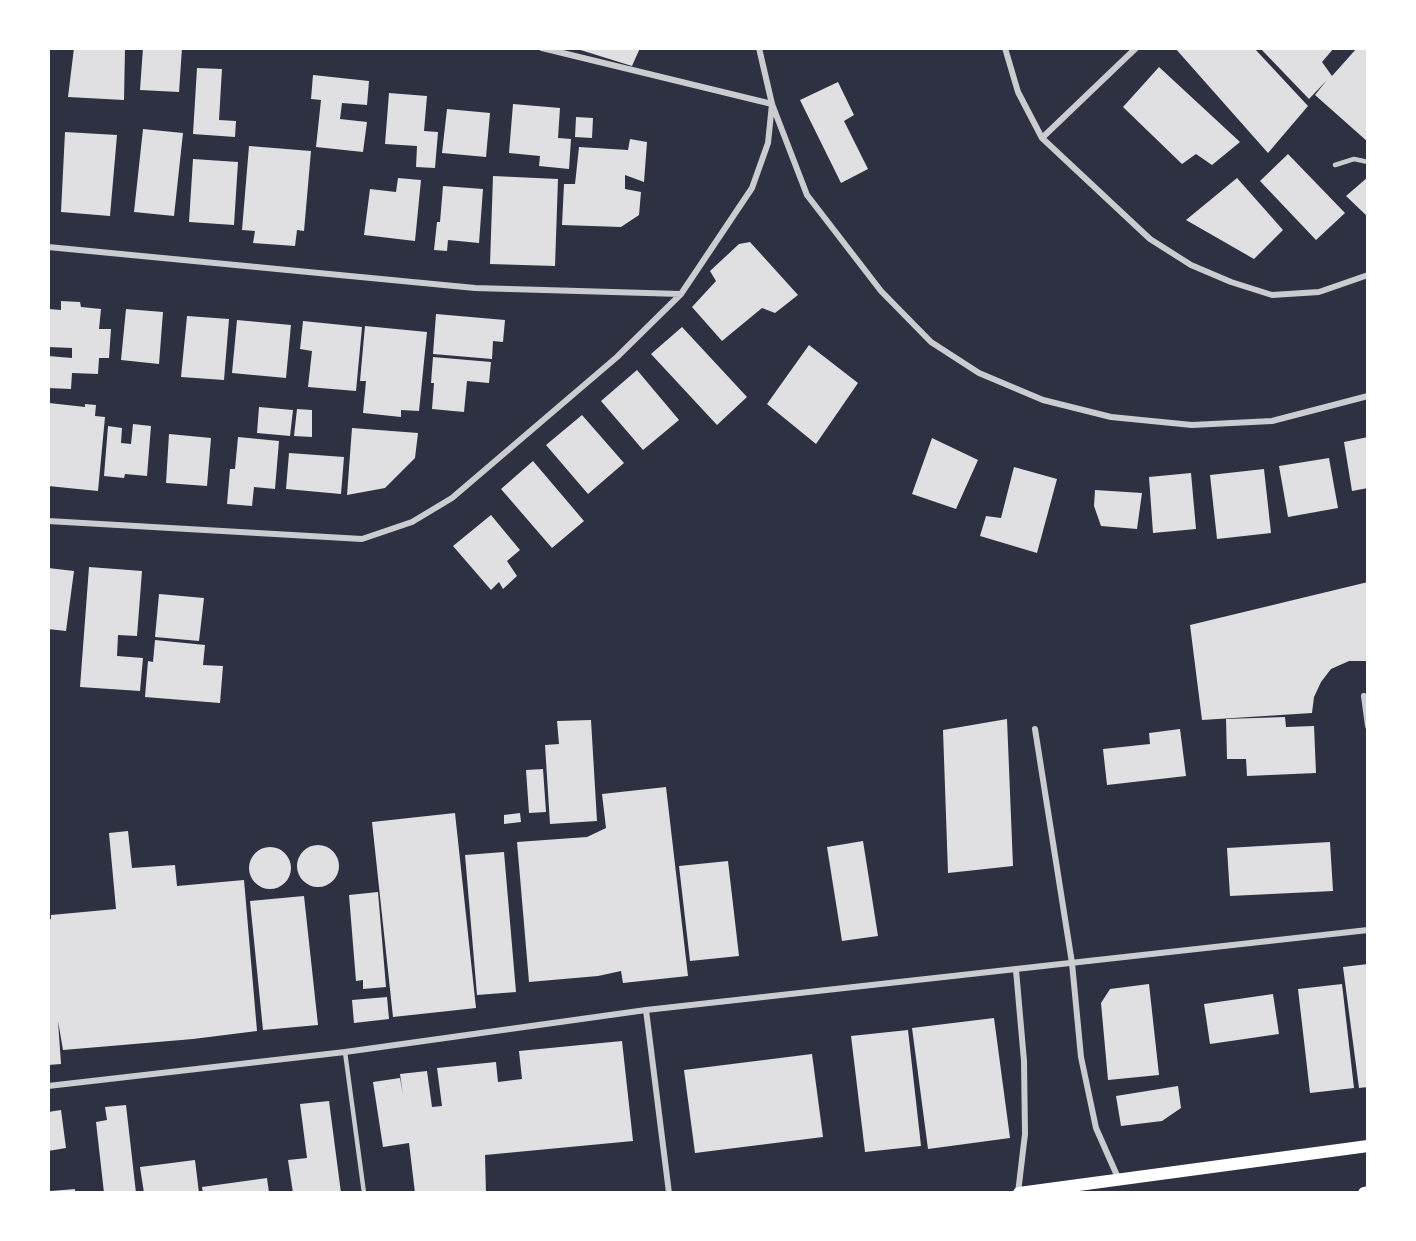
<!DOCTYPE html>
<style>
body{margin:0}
#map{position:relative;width:1416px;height:1241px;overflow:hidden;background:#2d3142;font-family:Commissioner,sans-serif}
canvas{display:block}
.frame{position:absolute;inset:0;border:50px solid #fff;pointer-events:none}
</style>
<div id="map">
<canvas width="1416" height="1241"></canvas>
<div class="frame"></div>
</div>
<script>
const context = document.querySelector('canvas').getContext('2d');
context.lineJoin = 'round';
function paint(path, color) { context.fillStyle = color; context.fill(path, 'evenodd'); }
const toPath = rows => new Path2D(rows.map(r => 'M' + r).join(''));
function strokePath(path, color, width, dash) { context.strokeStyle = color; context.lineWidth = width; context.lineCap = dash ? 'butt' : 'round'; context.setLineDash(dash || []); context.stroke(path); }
paint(toPath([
 [74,48,125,48,124,100,68,97],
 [143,48,182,48,179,92,140,90],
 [574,48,640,48,632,66],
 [1175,48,1254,48,1308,106,1268,153],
 [1260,48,1334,48,1322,62,1332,76,1357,48,1368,48,1368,142,1315,95,1327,80,1309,99],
 [1159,67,1240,142,1212,165,1196,154,1182,164,1123,107],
 [197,68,222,69,219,120,236,121,235,137,193,134],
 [313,75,369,81,367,105,342,103,340,119,367,122,363,152,316,147,321,100,311,99],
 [838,82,854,115,844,121,868,169,841,183,800,100],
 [389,93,427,96,424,131,438,132,435,168,416,167,417,146,385,144],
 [513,104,560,108,558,138,571,139,569,169,539,166,540,156,509,153],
 [447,109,490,113,486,157,442,153],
 [576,117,593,118,592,138,575,137],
 [143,129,183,133,174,216,134,212],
 [65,132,117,135,110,216,61,212],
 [630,139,647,142,644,182,625,175,625,189,641,192,639,215,621,227,562,225,564,184,575,184,579,147,628,150],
 [249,146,311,151,304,231,297,230,295,246,253,243,255,231,242,230],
 [1288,154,1345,213,1316,240,1260,181],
 [193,159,238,162,234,225,189,222],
 [493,176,558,179,555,266,490,264],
 [1368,177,1368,217,1346,196],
 [398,178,421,180,415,241,364,235,370,189,396,192],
 [1237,178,1283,230,1254,259,1186,220],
 [443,186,483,189,479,243,448,240,447,251,434,250,437,222,440,222],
 [750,242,798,295,775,313,762,308,722,341,692,307,716,281,710,271,739,244],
 [61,301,80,302,81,307,101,309,99,329,111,329,109,358,99,358,98,374,72,373,71,389,48,388,48,356,72,358,72,348,48,347,49,309,61,310],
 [126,309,163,312,159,364,121,360],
 [436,314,505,320,503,342,493,341,492,359,433,354],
 [187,316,229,319,224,380,181,377],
 [237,320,291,325,286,378,232,373],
 [303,321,362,327,356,391,308,387,312,351,300,349],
 [365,326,427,332,419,411,401,410,401,417,363,413,366,381,360,381],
 [682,327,747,397,717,425,651,354],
 [809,345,858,383,816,444,767,404],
 [433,357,491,362,489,383,467,381,464,412,432,409,434,383,431,383],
 [637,370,679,420,643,450,601,401],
 [49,403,85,407,85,404,96,405,95,416,105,417,98,491,48,486],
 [259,407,293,410,290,436,257,433],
 [297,409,312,410,312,437,294,436],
 [582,415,624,463,588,494,546,445],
 [133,424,151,426,147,476,125,474,124,478,104,476,108,426,122,428,121,443,131,444],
 [352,428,418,433,415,458,385,488,347,495],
 [169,434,211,438,207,486,166,483],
 [238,437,279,441,275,489,254,487,252,506,227,504,230,469,235,469],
 [1368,437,1368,488,1352,491,1344,442],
 [932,438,978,460,956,509,912,494],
 [289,453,344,457,341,494,286,489],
 [1329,458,1338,508,1288,517,1279,466],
 [533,461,584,521,552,548,501,489],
 [1014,467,1057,479,1037,553,980,536,986,516,1001,518],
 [1264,469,1271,533,1217,539,1210,475],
 [1191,473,1196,529,1153,533,1149,477],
 [1095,490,1142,493,1137,529,1101,526,1094,506],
 [491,515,520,550,507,561,517,576,503,589,499,582,491,590,453,546],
 [89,567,142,571,137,636,118,635,117,656,143,658,140,691,80,687],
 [48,568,74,571,66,631,48,629],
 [1368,582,1368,661,1349,661,1331,669,1321,682,1314,697,1312,713,1202,720,1190,625],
 [159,594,204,598,199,641,155,637],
 [155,640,205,645,203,665,223,666,220,703,145,697,148,661,153,662],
 [1285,717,1286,727,1314,726,1316,773,1247,776,1246,759,1227,759,1226,719],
 [1007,719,1013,866,948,873,943,730],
 [591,720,597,821,550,824,545,745,559,744,557,721],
 [1180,729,1186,776,1107,785,1103,749,1150,744,1149,733],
 [543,769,546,812,529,813,526,770],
 [666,787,688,976,623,983,621,971,598,976,529,982,517,842,587,837,606,828,602,794],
 [455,813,476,1008,393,1017,372,822],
 [520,813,521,822,504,824,504,815],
 [128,831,132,868,175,865,177,886,244,880,257,1031,193,1039,63,1050,58,1021,61,1064,48,1065,48,920,51,919,51,915,116,909,109,833],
 [863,841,878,936,842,941,827,847],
 [1330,842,1333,891,1230,896,1227,848],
 '297 866a21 21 0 1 1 42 0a21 21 0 1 1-42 0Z',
 '249 868a21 21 0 1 1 42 0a21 21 0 1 1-42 0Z',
 [504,852,516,992,477,995,465,855],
 [728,861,739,956,690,961,679,866],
 [378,892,386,987,363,989,363,980,356,981,349,895],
 [304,896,318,1025,263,1030,250,901],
 [1368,964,1368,1087,1359,1088,1343,967],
 [1149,984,1159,1075,1108,1080,1101,1003,1110,989],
 [1342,984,1354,1088,1310,1093,1298,989],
 [1273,994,1279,1034,1210,1044,1204,1004],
 [387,997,389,1019,354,1023,352,1000],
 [994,1018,1010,1138,928,1149,912,1028],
 [908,1030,921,1146,865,1152,851,1036],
 [622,1041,633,1141,485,1155,486,1193,415,1193,409,1143,383,1147,373,1082,400,1078,403,1095,400,1074,427,1071,432,1107,442,1106,437,1068,496,1062,498,1082,522,1079,519,1051],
 [812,1054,823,1137,695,1153,684,1070],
 [1178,1086,1181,1108,1162,1121,1121,1126,1116,1096],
 [329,1101,341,1193,293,1193,288,1160,307,1158,300,1104],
 [126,1105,136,1193,104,1193,96,1122,107,1120,105,1107],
 [61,1110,66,1148,48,1151,48,1112],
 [195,1160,199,1193,144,1193,140,1167],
 [267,1178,269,1193,203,1193,202,1187],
 [75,1189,75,1193,51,1193,51,1191]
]), '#e0e0e3');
strokePath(toPath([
 [1335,165,1354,159,1368,162],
 [345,1052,364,1193]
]), '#caccd0', 4.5);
strokePath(toPath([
 [542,48,772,104],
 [759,48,772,104,807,195,881,291,931,342,979,373,1043,400,1111,417,1192,425,1272,421,1368,396],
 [1005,48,1018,92,1042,138,1150,239,1191,265,1231,282,1272,295,1319,292,1368,275],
 [1042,138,1136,48],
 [48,247,475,288,681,294],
 [48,521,362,539,412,522,452,498,617,357,681,294,752,188,768,143,772,104],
 [1364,696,1368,726],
 [1035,729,1072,963,1081,1057,1096,1128,1119,1180],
 [1016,970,1024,1061,1025,1134,1018,1193],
 [646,1010,669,1193],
 [48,1086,345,1052,646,1010,1368,930]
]), '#caccd0', 6);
strokePath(toPath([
 [1019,1193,1368,1146],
 [1364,1193,1368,1192]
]), '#fff', 12);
</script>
